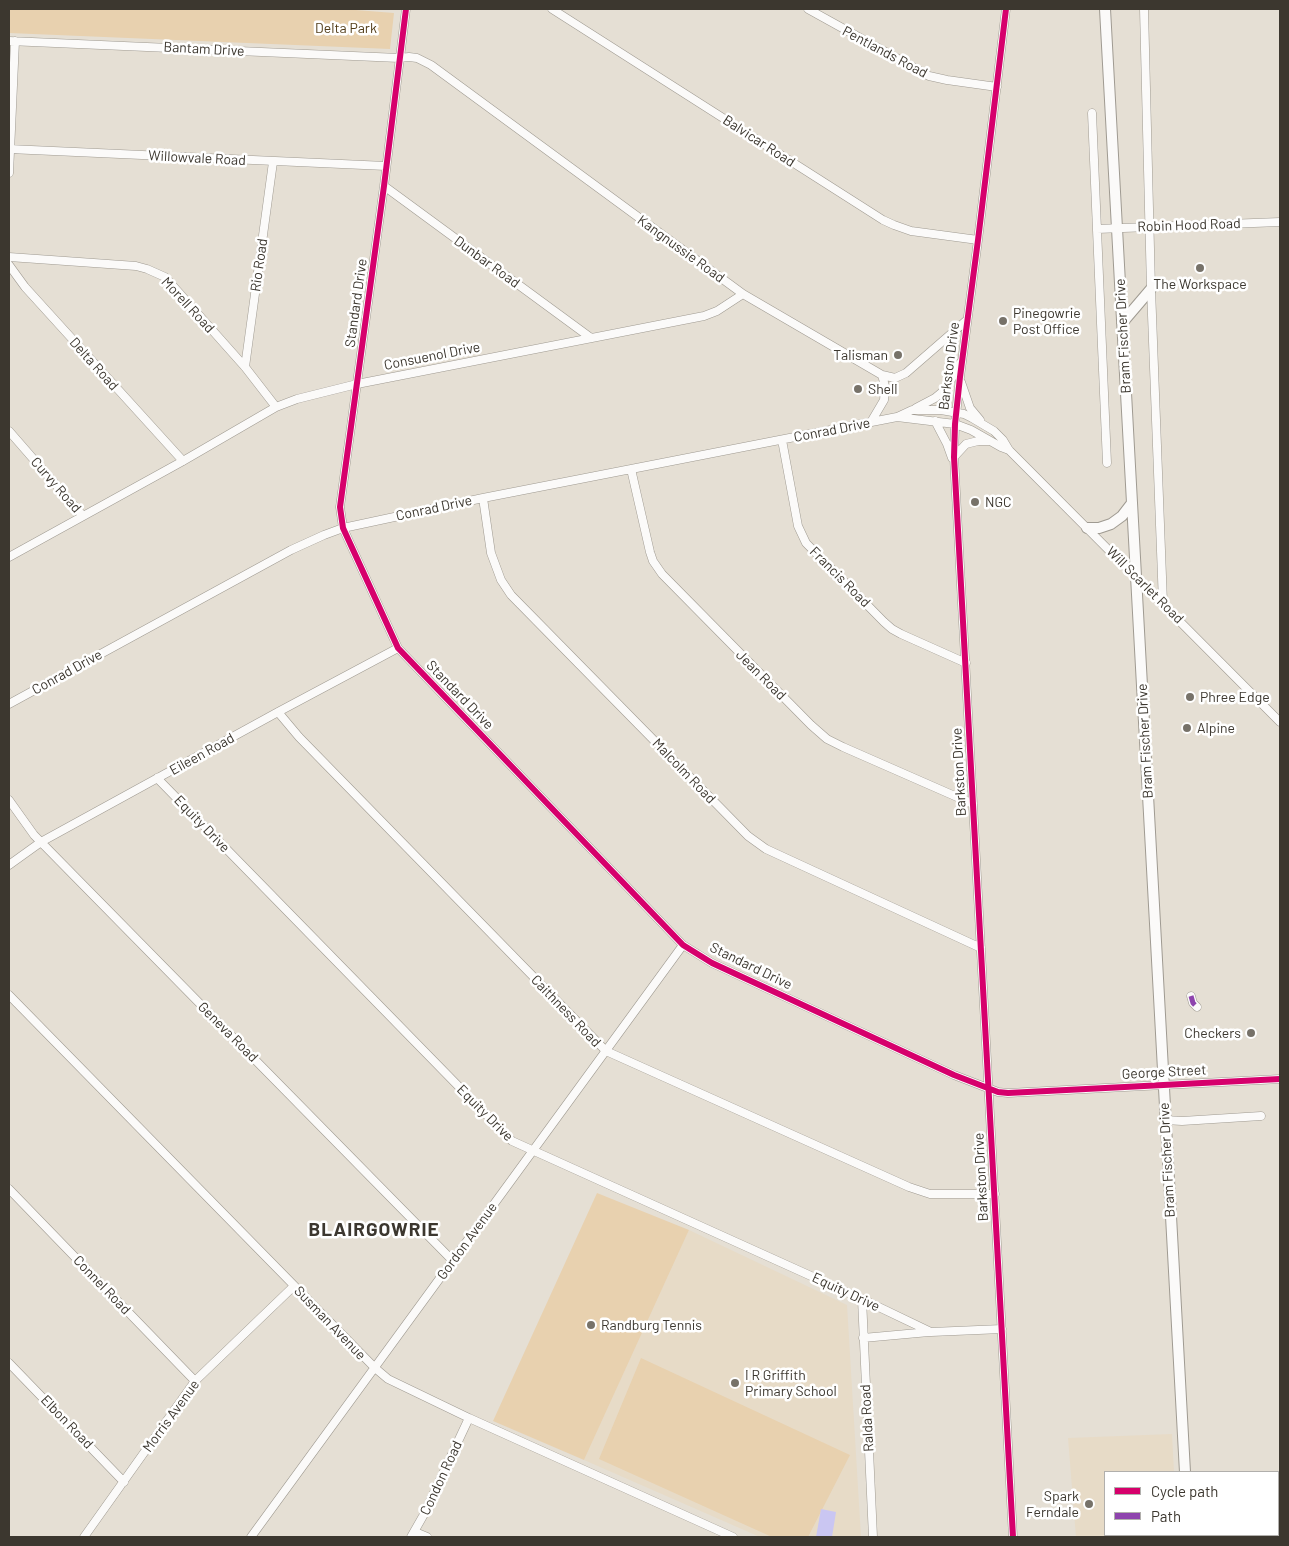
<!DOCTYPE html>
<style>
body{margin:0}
#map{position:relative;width:1289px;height:1546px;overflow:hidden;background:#e5dfd4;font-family:Barlow,sans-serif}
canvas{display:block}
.frame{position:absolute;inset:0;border:10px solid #3c372f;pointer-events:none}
.legend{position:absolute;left:1104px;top:1471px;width:175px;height:65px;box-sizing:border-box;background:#fff;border:1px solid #b1afac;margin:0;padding:6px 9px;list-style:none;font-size:15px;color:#3c372f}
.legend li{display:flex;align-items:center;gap:10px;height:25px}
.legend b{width:25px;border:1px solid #b1afac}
</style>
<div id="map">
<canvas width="1289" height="1546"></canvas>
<div class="frame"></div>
<ul class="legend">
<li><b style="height:6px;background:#d6006c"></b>Cycle path</li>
<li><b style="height:6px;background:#8e44ad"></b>Path</li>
</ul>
</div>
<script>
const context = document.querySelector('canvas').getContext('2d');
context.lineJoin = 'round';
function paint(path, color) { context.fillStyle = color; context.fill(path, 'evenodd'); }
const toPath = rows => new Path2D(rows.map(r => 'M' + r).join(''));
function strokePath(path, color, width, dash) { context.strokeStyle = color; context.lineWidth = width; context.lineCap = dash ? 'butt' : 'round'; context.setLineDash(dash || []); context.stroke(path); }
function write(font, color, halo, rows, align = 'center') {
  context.font = font + ' Barlow,sans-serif'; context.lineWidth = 5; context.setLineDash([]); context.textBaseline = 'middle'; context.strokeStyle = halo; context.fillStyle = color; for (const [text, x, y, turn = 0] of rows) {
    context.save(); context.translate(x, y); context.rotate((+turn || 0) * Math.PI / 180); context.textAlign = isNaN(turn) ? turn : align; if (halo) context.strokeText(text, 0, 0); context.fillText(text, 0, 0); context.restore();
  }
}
paint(toPath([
 [689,1230,847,1305,861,1537,760,1537,584,1460],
 [1172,1434,1174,1472,1105,1472,1105,1535,1177,1535,1177,1537,1076,1537,1068,1438]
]), '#e7dbc7');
paint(toPath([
 [9,9,343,9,394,13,390,49,9,33],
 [597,1193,689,1230,584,1460,493,1421],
 [641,1358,850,1455,808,1537,772,1537,599,1459]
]), '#e8d1af');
paint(toPath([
 [821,1509,836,1512,832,1537,816,1537]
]), '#cac6f2');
const minor = toPath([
 [406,9,384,186,340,507,343,528,398,648,683,945,712,963,954,1075,998,1092,1008,1093,1280,1079],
 [552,9,883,220,894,225,911,231,978,240],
 [808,9,929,76,947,80,997,87],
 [1006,9,978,240,960,377,955,424,954,457,1013,1537],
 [1144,9,1151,289,1163,603],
 [9,41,399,58,409,57,417,58,431,65,743,294,882,375,895,378,906,373,967,320],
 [1092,113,1107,463],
 [9,149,386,166],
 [9,173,15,41],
 [384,186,591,338],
 [1097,229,1280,222],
 [9,257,136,266,147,269,165,277,245,367,276,407],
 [9,265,25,287,183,461],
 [245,367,273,162],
 [961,382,970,408,980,420],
 [916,408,935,398,941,393,947,386,961,362],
 [897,417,912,410,941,410,964,414,972,418,994,431,1003,440,1009,450,1280,722],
 [935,421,947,444,952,458],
 [871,422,884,400,885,386,882,375],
 [9,431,83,516],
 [782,440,798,526,806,543,884,622,892,629,901,634,966,663],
 [954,457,966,444,978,441,988,441],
 [631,469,650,552,653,561,662,574,811,725,827,739,843,747,973,804],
 [483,498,491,553,501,580,511,595,748,836,766,849,981,948],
 [9,557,183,461,276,407,297,399,357,384,704,316,717,311,743,294],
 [9,704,291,550,324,535,343,528,483,498,897,417,955,424,971,430,1001,447,1009,450],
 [278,712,299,737,606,1051,909,1187,930,1194,995,1194],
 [157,778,512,1141,862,1299,931,1332,1002,1329],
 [9,800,34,835,453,1261],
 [9,865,41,842,278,712,398,648],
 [9,995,375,1368,388,1379,469,1418,733,1537],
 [1191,996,1193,1003,1197,1007],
 [1165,1120,1182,1121,1261,1116],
 [9,1189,195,1381],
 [862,1299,873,1537],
 [863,1338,929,1332],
 [9,1363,124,1482],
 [415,1532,427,1537],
 [84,1537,195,1381,294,1286],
 [251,1537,683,945],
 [411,1537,423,1516,469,1418]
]);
const major = toPath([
 [1105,9,1185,1472],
 [1122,323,1151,289],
 [1087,528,1099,528,1111,524,1122,516,1132,503],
 [1188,1535,1188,1537]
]);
strokePath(minor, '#9f9a91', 9);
strokePath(major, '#9f9a91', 12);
strokePath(minor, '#fbfaf9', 8);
strokePath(major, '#fbfaf9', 10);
strokePath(toPath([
 [1191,996,1193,1003,1197,1007]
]), '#8e44ad', 5, [10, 5]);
strokePath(toPath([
 [406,9,384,186,340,507,343,528,398,648,683,945,712,963,954,1075,998,1092,1008,1093,1280,1079],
 [1006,9,978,240,960,377,955,424,954,457,1013,1537]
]), '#d6006c', 6);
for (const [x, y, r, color] of [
 [1200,268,5,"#777269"],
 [1003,321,5,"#777269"],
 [898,355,5,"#777269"],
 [858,389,5,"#777269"],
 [975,502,5,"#777269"],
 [1190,697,5,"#777269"],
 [1187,728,5,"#777269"],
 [1251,1033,5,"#777269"],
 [591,1325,5,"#777269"],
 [735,1383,5,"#777269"],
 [1089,1504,5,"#777269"]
]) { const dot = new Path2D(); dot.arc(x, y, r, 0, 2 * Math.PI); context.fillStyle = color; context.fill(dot); strokePath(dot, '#fff', 2); }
write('14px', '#503b17', '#fff', [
 ["Delta Park",346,28]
]);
write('14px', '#3c372f', '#fff', [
 ["Bantam Drive",204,49,3],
 ["Pentlands Road",885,52,28],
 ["Balvicar Road",759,141,33],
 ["Willowvale Road",197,158,3],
 ["Robin Hood Road",1189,225,-2],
 ["Kangnussie Road",681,249,36],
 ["Dunbar Road",487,262,36],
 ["Rio Road",259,265,-82],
 ["Standard Drive",356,303,-82],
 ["Morell Road",188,305,47],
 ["Bram Fischer Drive",1123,336,-93],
 ["Consuenol Drive",432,356,-11],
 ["Delta Road",94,364,48],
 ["Barkston Drive",949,366,-83],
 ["Conrad Drive",832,430,-11],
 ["Curvy Road",56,485,49],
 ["Conrad Drive",434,508,-12],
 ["Francis Road",840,577,45],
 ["Will Scarlet Road",1145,585,45],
 ["Conrad Drive",67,672,-29],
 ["Jean Road",761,675,45],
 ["Standard Drive",460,695,46],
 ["Bram Fischer Drive",1145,741,-93],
 ["Eileen Road",202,754,-29],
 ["Malcolm Road",684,771,46],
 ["Barkston Drive",959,772,-93],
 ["Equity Drive",202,824,46],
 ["Standard Drive",751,966,26],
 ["Caithness Road",566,1011,46],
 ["Geneva Road",228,1032,45],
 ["George Street",1164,1072,-3],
 ["Equity Drive",485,1113,45],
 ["Bram Fischer Drive",1167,1160,-93],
 ["Barkston Drive",981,1177,-93],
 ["Gordon Avenue",467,1241,-54],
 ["Connel Road",102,1285,46],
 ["Equity Drive",846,1292,25],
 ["Susman Avenue",330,1323,46],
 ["Morris Avenue",171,1416,-54],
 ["Ralda Road",867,1418,-93],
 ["Elbon Road",67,1422,46],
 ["Condon Road",441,1478,-65]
]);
write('14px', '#3c372f', '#fff', [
 ["The Workspace",1200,284,"center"],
 ["Pinegowrie",1013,313],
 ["Post Office",1013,329],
 ["Talisman",888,355,"right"],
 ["Shell",868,389],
 ["NGC",985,502],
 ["Phree Edge",1200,697],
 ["Alpine",1197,728],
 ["Checkers",1241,1033,"right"],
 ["Randburg Tennis",601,1325],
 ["I R Griffith",745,1375],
 ["Primary School",745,1391],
 ["Spark",1079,1496,"right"],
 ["Ferndale",1079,1512,"right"]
], 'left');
context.letterSpacing = '1px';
write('bold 19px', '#3c372f', '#fff', [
 ["BLAIRGOWRIE",374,1230]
]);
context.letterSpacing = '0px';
</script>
